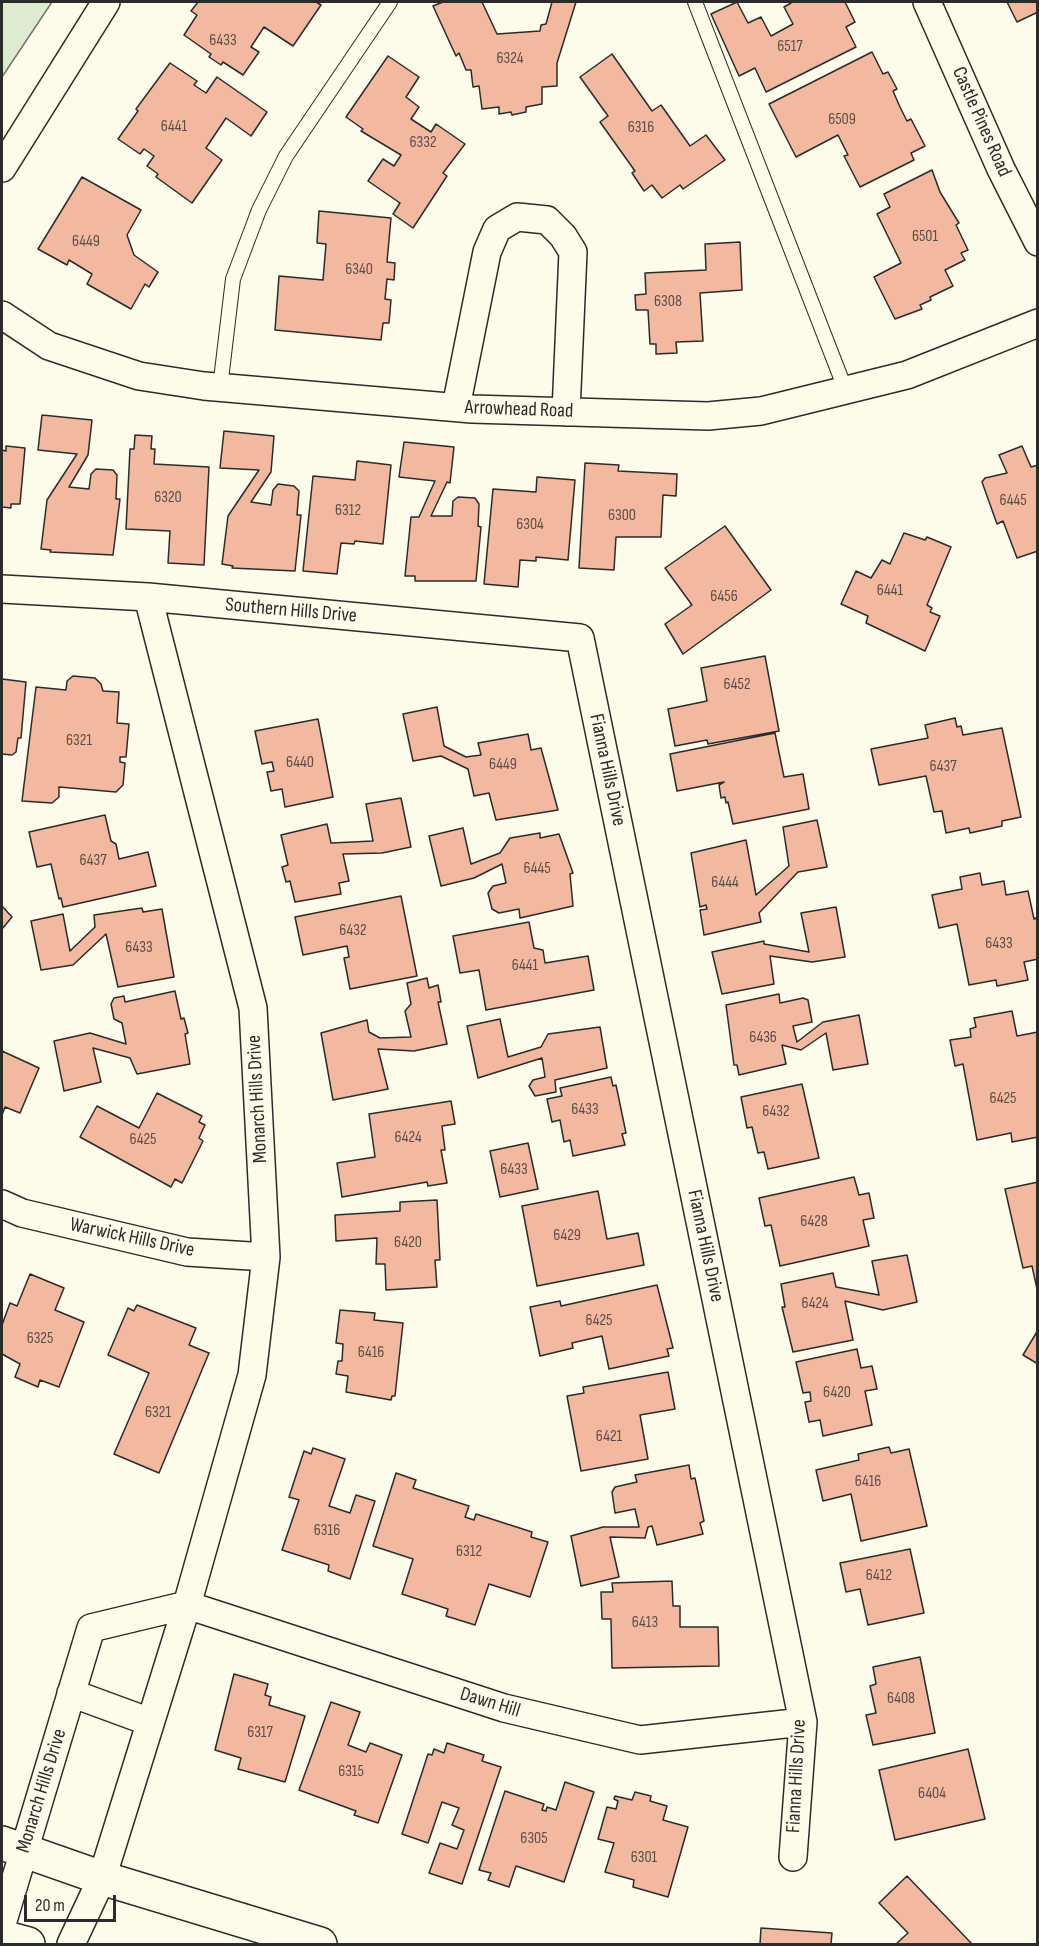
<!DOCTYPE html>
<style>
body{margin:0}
#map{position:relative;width:1039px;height:1946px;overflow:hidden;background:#fdfbea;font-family:"Sofia Sans Condensed",sans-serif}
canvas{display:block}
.frame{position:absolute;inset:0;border:3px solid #2b2b2b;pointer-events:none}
.scale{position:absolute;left:24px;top:1895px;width:92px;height:27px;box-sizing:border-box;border:3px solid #2b2b2b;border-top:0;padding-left:8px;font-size:18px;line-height:21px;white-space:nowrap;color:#2b2b2b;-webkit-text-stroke:4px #fdfbea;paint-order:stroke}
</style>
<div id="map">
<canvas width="1039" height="1946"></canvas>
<div class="frame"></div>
<div class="scale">20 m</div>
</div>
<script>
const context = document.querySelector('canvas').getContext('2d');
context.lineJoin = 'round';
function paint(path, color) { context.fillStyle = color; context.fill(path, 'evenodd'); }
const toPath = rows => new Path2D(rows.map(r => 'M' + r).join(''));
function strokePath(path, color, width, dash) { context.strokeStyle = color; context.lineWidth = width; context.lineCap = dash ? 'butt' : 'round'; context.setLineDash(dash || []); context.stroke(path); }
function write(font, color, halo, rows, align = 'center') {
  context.font = font + ' "Sofia Sans Condensed",sans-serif'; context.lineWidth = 4.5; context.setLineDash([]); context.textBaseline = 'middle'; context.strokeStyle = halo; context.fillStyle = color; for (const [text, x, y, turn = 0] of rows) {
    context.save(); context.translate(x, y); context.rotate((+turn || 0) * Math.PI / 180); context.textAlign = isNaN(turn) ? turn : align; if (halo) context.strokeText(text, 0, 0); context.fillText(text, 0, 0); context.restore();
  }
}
const green = toPath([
 [2,2,52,2,2,77,2,2]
]);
paint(green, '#deebd1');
strokePath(green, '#74746e', 1.5);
const building = toPath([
 [198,2,316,2,321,5,293,46,264,27,251,47,259,52,243,75,223,62,221,65,209,57,211,54,184,35,197,15,191,11,198,2],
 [443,2,482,2,497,34,540,31,541,25,546,24,552,2,576,2,557,63,557,86,542,87,542,104,526,107,526,112,512,115,511,112,499,114,499,107,482,109,479,86,473,87,471,70,466,70,459,53,456,56,433,6,443,2],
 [737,2,748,23,761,17,771,36,793,24,784,7,791,3,790,2,845,2,855,22,846,27,856,47,766,92,755,68,739,76,711,14,737,2],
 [1007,2,1038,2,1038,12,1017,22,1007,2],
 [872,52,883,74,888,72,897,89,893,91,900,107,907,121,911,119,925,146,911,153,914,160,860,187,844,156,848,155,838,135,796,157,769,104,872,52],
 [612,54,652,111,661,105,690,146,706,135,725,160,683,189,680,185,662,198,652,185,644,191,632,173,635,171,600,122,608,116,580,77,612,54],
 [388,56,419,77,406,97,419,107,411,119,431,132,436,124,465,144,443,173,447,176,413,228,393,214,400,203,368,181,383,159,394,166,401,155,361,131,363,129,346,117,388,56],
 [170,63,197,81,194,85,206,93,217,77,267,112,251,136,226,118,206,148,222,160,192,203,156,177,158,174,147,166,154,156,144,149,140,154,118,139,138,111,136,109,170,63],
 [932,170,940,192,959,223,956,225,968,250,961,253,965,260,945,270,953,286,930,297,931,300,920,305,922,309,895,319,874,277,901,263,877,214,890,207,884,194,932,170],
 [82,177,141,210,127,235,134,255,158,272,149,287,145,284,131,309,87,284,92,274,69,260,67,265,38,249,82,177],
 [319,211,391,218,387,262,395,263,394,280,387,279,385,299,391,300,389,323,383,323,381,340,275,330,279,276,323,280,326,244,317,243,319,211],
 [740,242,742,290,700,293,703,341,676,342,677,353,656,354,656,344,650,344,648,310,636,310,635,295,646,294,645,273,706,270,705,244,740,242],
 [42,415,92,420,88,455,69,487,89,489,91,474,96,469,113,470,117,475,116,499,120,499,113,555,50,552,51,550,41,549,47,500,77,454,38,450,42,415],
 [224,431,274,436,271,472,251,502,271,505,273,490,278,484,294,486,299,491,297,515,301,515,295,571,232,568,233,566,222,564,228,516,259,470,220,468,224,431],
 [135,435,152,436,151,449,155,449,154,464,209,467,204,565,168,563,170,531,126,529,130,449,134,449,135,435],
 [404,442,454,447,450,483,447,482,431,516,452,516,453,501,458,497,475,498,479,504,478,526,481,527,476,581,415,581,415,576,405,576,411,517,419,517,435,481,399,477,404,442],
 [6,446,25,448,20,504,11,504,11,508,2,507,2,450,6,451,6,446],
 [1022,446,1031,467,1038,465,1038,551,1017,558,1003,521,997,524,982,482,985,478,1007,473,999,455,1022,446],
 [357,461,391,465,383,544,355,541,354,544,341,543,337,574,303,571,313,476,355,480,357,461],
 [585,463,619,465,618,471,677,474,676,496,663,495,661,537,616,537,614,570,579,568,585,463],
 [537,477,575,480,568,560,536,557,536,561,520,560,518,587,484,584,493,489,536,492,537,477],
 [725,526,771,590,683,654,665,624,692,605,665,568,725,526],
 [904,533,925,540,927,537,951,547,927,605,932,608,930,612,940,616,925,651,866,623,868,616,841,604,856,571,871,578,882,560,890,564,904,533],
 [765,656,779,731,708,744,707,740,675,746,668,709,707,701,701,668,765,656],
 [73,676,95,678,101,684,103,691,119,692,117,723,129,724,126,757,120,757,120,762,125,763,123,785,116,792,59,787,59,797,52,803,22,801,36,687,66,690,67,681,73,676],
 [2,679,26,682,21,738,18,738,16,752,12,755,2,754,2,679],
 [437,707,444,746,466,757,481,755,478,743,528,734,531,750,541,748,558,810,496,820,489,793,474,796,468,769,441,756,413,761,403,714,437,707],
 [955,718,957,727,961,726,963,735,1002,728,1021,817,1002,821,1002,826,970,833,969,828,946,833,942,811,934,812,926,776,879,785,871,749,928,738,925,725,955,718],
 [318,719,333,797,285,807,282,789,271,791,267,772,274,771,272,762,262,764,255,731,318,719],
 [775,733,784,777,803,774,809,809,733,824,728,802,726,803,725,797,721,798,719,785,724,782,677,791,670,754,775,733],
 [401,798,411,847,382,853,343,854,349,881,339,883,341,894,295,902,290,881,286,882,282,867,288,865,281,835,327,824,331,843,373,841,366,804,401,798],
 [105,815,111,841,116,844,119,859,148,852,156,886,63,907,61,898,59,899,51,864,37,867,29,832,105,815],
 [817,820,827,867,798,872,759,913,761,922,704,935,700,910,707,909,706,905,700,907,691,853,746,840,756,895,789,866,783,827,817,820],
 [463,828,471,864,500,853,510,838,540,833,540,838,559,834,573,873,570,874,573,906,520,918,519,909,499,913,492,909,488,893,493,886,506,883,502,864,474,878,441,886,429,836,463,828],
 [980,873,982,885,1004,881,1006,895,1028,891,1034,919,1036,918,1038,924,1038,959,1024,962,1028,980,997,986,996,980,969,985,957,924,939,928,932,895,962,889,960,877,980,873],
 [401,896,417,976,350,989,344,958,349,957,347,946,303,955,295,917,401,896],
 [2,906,12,917,2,929,2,906],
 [836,907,845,957,812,962,770,956,774,984,722,994,712,952,764,941,764,944,809,952,801,913,836,907],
 [142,908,143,912,162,909,174,977,118,987,106,934,73,965,41,970,31,921,63,914,70,951,95,927,94,915,142,908],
 [529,922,534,948,543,950,545,963,588,956,594,990,486,1010,479,970,460,973,453,936,529,922],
 [427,978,429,988,438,985,441,1002,438,1002,447,1044,414,1051,378,1049,388,1089,333,1100,321,1033,367,1020,369,1032,380,1038,411,1037,405,1011,411,1004,407,983,427,978],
 [175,991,181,1019,184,1018,188,1033,185,1034,190,1064,137,1074,130,1058,93,1048,101,1082,64,1091,54,1041,90,1033,126,1044,122,1023,114,1019,111,1004,114,998,124,996,125,1002,175,991],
 [779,994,780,1003,803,998,808,1000,812,1022,793,1026,797,1042,823,1022,859,1015,868,1064,833,1070,826,1033,801,1050,782,1045,786,1064,739,1075,737,1065,734,1065,726,1005,779,994],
 [1012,1011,1017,1036,1038,1032,1038,1137,1012,1142,1011,1133,977,1140,963,1064,955,1066,950,1040,971,1037,970,1029,976,1027,974,1018,1012,1011],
 [500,1019,508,1057,541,1047,548,1034,600,1027,607,1068,555,1080,556,1092,535,1096,529,1086,533,1080,545,1077,542,1058,478,1078,467,1026,500,1019],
 [2,1051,39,1068,20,1113,5,1107,2,1115,2,1051],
 [611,1077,613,1086,616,1085,626,1133,622,1134,625,1145,573,1156,570,1140,564,1142,560,1120,552,1122,547,1099,562,1096,560,1088,611,1077],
 [802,1084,819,1158,768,1169,764,1152,758,1153,752,1127,747,1128,741,1097,802,1084],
 [157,1093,202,1116,199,1122,205,1125,199,1138,203,1141,182,1183,175,1179,171,1187,80,1137,97,1106,139,1128,157,1093],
 [451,1101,455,1124,442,1126,445,1150,441,1150,447,1183,428,1186,427,1182,342,1197,337,1163,375,1157,369,1114,451,1101],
 [528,1143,538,1189,500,1197,490,1151,528,1143],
 [854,1177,859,1195,869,1193,874,1218,863,1220,869,1246,780,1266,771,1225,765,1226,759,1198,854,1177],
 [1038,1182,1038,1289,1037,1289,1032,1266,1023,1268,1005,1189,1038,1182],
 [598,1191,607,1239,638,1233,644,1265,537,1286,522,1206,598,1191],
 [437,1200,440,1260,435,1260,437,1287,386,1290,385,1264,376,1264,377,1238,336,1241,335,1215,400,1211,400,1202,437,1200],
 [907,1255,917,1302,883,1310,845,1301,853,1340,793,1352,782,1307,785,1307,781,1284,833,1273,836,1287,879,1295,872,1261,907,1255],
 [30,1274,64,1288,55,1310,84,1322,59,1387,40,1380,38,1387,15,1377,20,1364,2,1354,2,1325,10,1303,17,1306,30,1274],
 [657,1285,673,1348,667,1349,669,1356,609,1369,602,1336,572,1343,573,1348,540,1356,530,1307,560,1301,561,1306,657,1285],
 [137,1305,196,1328,189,1345,209,1353,159,1473,114,1454,149,1373,108,1355,128,1308,134,1311,137,1305],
 [340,1310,375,1313,374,1320,403,1323,395,1396,392,1396,391,1400,346,1392,348,1376,336,1374,338,1361,342,1361,343,1344,336,1343,340,1310],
 [1038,1330,1038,1364,1023,1355,1038,1330],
 [857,1349,861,1368,872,1366,877,1389,865,1391,872,1425,823,1436,820,1420,809,1422,805,1402,811,1401,810,1392,803,1393,796,1362,857,1349],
 [668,1372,675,1409,640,1415,648,1459,581,1471,567,1396,584,1393,583,1387,668,1372],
 [889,1447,891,1453,909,1449,927,1526,861,1541,851,1494,823,1501,816,1470,859,1460,858,1454,889,1447],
 [313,1448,345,1459,329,1506,350,1513,356,1495,375,1501,350,1579,328,1571,329,1565,282,1550,299,1500,289,1497,304,1451,311,1454,313,1448],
 [689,1465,691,1479,695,1478,704,1521,700,1523,703,1534,657,1545,652,1526,648,1527,645,1538,610,1537,619,1577,581,1586,571,1536,603,1527,639,1527,635,1509,615,1513,612,1492,615,1487,637,1482,635,1475,689,1465],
 [396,1473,416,1480,413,1488,469,1506,465,1517,474,1520,476,1514,532,1532,531,1537,548,1542,530,1597,489,1584,475,1625,446,1616,448,1609,402,1594,413,1559,373,1546,396,1473],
 [910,1549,924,1613,868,1625,860,1589,846,1592,840,1563,910,1549],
 [672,1581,673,1606,680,1606,680,1627,718,1627,719,1666,612,1668,611,1619,602,1619,601,1592,613,1592,612,1583,672,1581],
 [920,1657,935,1733,873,1745,866,1715,876,1713,870,1686,876,1684,873,1667,920,1657],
 [234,1674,268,1684,265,1695,271,1697,269,1705,305,1716,285,1782,238,1769,241,1758,215,1750,234,1674],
 [331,1702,360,1712,348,1745,366,1752,370,1743,402,1755,378,1823,354,1815,356,1811,299,1790,331,1702],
 [447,1743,484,1755,482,1761,501,1767,462,1884,429,1873,440,1843,457,1849,464,1830,452,1825,459,1808,442,1802,428,1843,402,1834,428,1754,432,1755,434,1749,444,1753,447,1743],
 [968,1749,985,1819,895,1840,879,1770,968,1749],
 [565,1782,594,1792,564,1882,516,1866,509,1887,488,1880,491,1873,479,1870,505,1791,544,1804,542,1810,546,1811,547,1807,556,1810,565,1782],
 [635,1792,651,1796,650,1801,667,1806,663,1820,688,1827,668,1897,633,1887,634,1880,605,1872,614,1843,598,1839,607,1807,616,1809,618,1801,614,1799,615,1796,632,1800,635,1792],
 [907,1876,972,1944,896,1944,908,1933,879,1903,907,1876],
 [761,1928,832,1933,831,1944,760,1944,761,1928]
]);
paint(building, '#f2b8a0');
strokePath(building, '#2b2b2b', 1.5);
const service = toPath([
 [695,2,846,391],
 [220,388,233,279,259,210,286,156,390,2]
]);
const minor = toPath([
 [927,2,1001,169,1038,242],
 [2,168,106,2],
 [2,315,49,346,139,376,204,386,472,409,708,416,761,411,907,375,1038,323],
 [456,407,487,252,497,229,517,217,547,220,563,236,573,252,566,412],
 [2,589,148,597,580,638,803,1722,793,1857],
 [2,1204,22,1213,187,1252,266,1257],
 [187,1605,504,1708,640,1740,803,1722],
 [71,1693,150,1722],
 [2,1924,91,1628,187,1605],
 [71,1944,102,1878,187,1605,252,1375,266,1257,253,1008,148,597]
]);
const secondary = toPath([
 [2,1843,102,1878,320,1944],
 [2,1937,28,1944]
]);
strokePath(service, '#2b2b2b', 16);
strokePath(minor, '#2b2b2b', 30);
strokePath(secondary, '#2b2b2b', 36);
strokePath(service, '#fdfbea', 14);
strokePath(minor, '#fdfbea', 27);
strokePath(secondary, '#fdfbea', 33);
write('16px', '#5d4e48', null, [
 ["6433",223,41],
 ["6517",790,47],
 ["6324",510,59],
 ["6509",842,120],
 ["6441",174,127],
 ["6316",641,128],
 ["6332",423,143],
 ["6501",925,237],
 ["6449",86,242],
 ["6340",359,270],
 ["6308",668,302],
 ["6320",168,498],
 ["6445",1013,501],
 ["6312",348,511],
 ["6300",622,516],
 ["6304",530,525],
 ["6441",890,591],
 ["6456",724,597],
 ["6452",737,685],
 ["6321",79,741],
 ["6440",300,763],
 ["6449",503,765],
 ["6437",943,767],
 ["6437",93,861],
 ["6445",537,869],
 ["6444",725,883],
 ["6432",353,931],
 ["6433",999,944],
 ["6433",139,948],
 ["6441",525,966],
 ["6436",763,1038],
 ["6425",1003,1099],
 ["6433",585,1110],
 ["6432",776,1112],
 ["6424",408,1138],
 ["6425",143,1140],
 ["6433",514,1170],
 ["6428",814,1222],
 ["6429",567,1236],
 ["6420",408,1243],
 ["6424",815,1304],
 ["6425",599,1321],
 ["6325",40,1339],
 ["6416",371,1353],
 ["6420",837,1393],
 ["6321",158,1413],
 ["6421",609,1437],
 ["6416",868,1482],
 ["6316",327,1531],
 ["6312",469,1552],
 ["6412",879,1576],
 ["6413",645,1623],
 ["6408",901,1699],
 ["6317",260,1733],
 ["6315",351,1772],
 ["6404",932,1794],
 ["6305",534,1839],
 ["6301",644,1858]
]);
write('20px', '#2b2b2b', '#fdfbea', [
 ["Castle Pines Road",981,122,66],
 ["Arrowhead Road",519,410,2],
 ["Southern Hills Drive",291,611,5],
 ["Fianna Hills Drive",607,770,78],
 ["Monarch Hills Drive",258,1099,-93],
 ["Warwick Hills Drive",132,1238,12],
 ["Fianna Hills Drive",705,1246,78],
 ["Dawn Hill",490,1703,17],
 ["Fianna Hills Drive",797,1776,-87],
 ["Monarch Hills Drive",42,1791,-73]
]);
</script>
